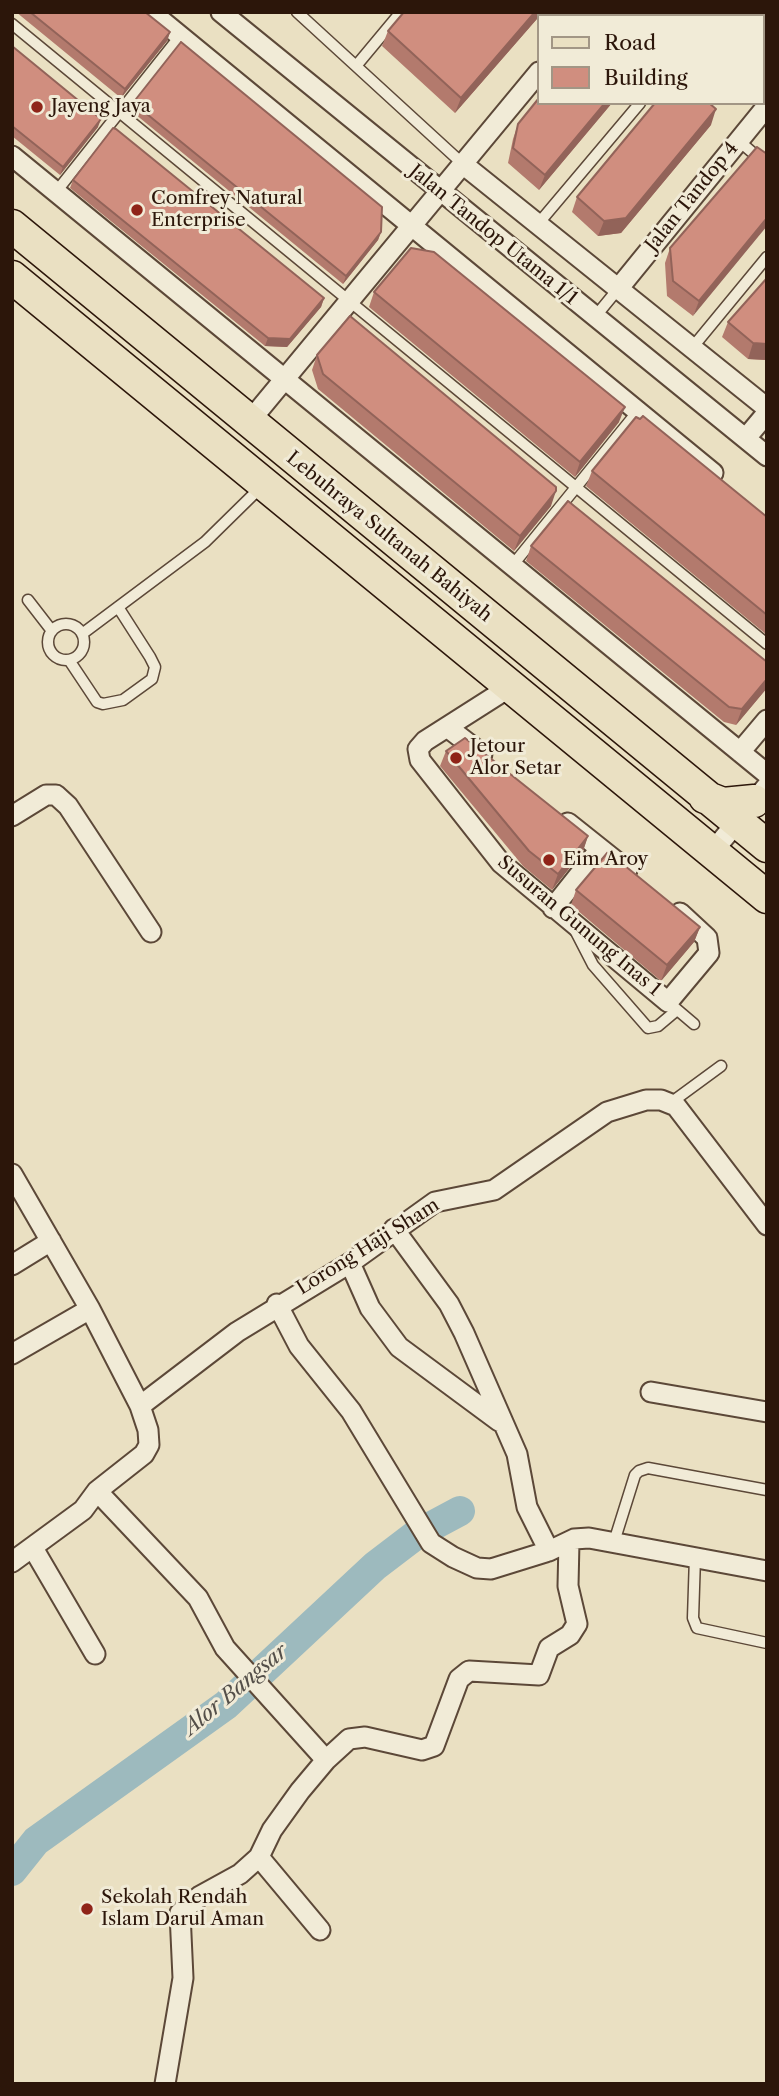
<!DOCTYPE html>
<style>
body{margin:0}
#map{position:relative;width:779px;height:2096px;overflow:hidden;background:#eae0c2;font-family:"Libre Caslon Text",serif}
canvas{display:block}
.frame{position:absolute;inset:0;border:14px solid #2c160a;pointer-events:none}
.legend{position:absolute;left:537px;top:14px;width:228px;height:91px;box-sizing:border-box;background:#f1ebd7;border:2px solid #a29685;margin:0;padding:9px 12px;list-style:none;font-size:21px;color:#2c160a}
.legend li{display:flex;align-items:center;gap:14px;height:35px}
.legend b{width:35px;border:2px solid #a29685}
</style>
<div id="map">
<canvas width="779" height="2096"></canvas>
<div class="frame"></div>
<ul class="legend">
<li><b style="height:9px;background:#eae0c2"></b>Road</li>
<li><b style="height:19px;background:#d08e7f"></b>Building</li>
</ul>
</div>
<script>
const context = document.querySelector('canvas').getContext('2d');
context.lineJoin = 'round';
const toPath = rows => new Path2D(rows.map(r => 'M' + r).join(''));
function strokePath(path, color, width, dash) { context.strokeStyle = color; context.lineWidth = width; context.lineCap = dash ? 'butt' : 'round'; context.setLineDash(dash || []); context.stroke(path); }
function paint(path, color) { context.fillStyle = color; context.fill(path, 'evenodd'); }
function write(font, color, halo, rows, align = 'center') {
  context.font = font + ' "Libre Caslon Text",serif'; context.lineWidth = 6; context.setLineDash([]); context.textBaseline = 'middle'; context.strokeStyle = halo; context.fillStyle = color; for (const [text, x, y, turn = 0] of rows) {
    context.save(); context.translate(x, y); context.rotate((+turn || 0) * Math.PI / 180); context.textAlign = isNaN(turn) ? turn : align; if (halo) context.strokeText(text, 0, 0); context.fillText(text, 0, 0); context.restore();
  }
}
strokePath(toPath([
 [12,1871,36,1841,226,1705,375,1566,417,1534,460,1511]
]), '#9dbabe', 30);
const lane = toPath([
 [297,12,464,165],
 [717,12,721,16],
 [12,24,767,644],
 [763,51,767,54],
 [356,66,401,12],
 [739,141,767,165],
 [56,192,180,36],
 [538,224,640,103],
 [595,317,618,289],
 [692,348,767,257],
 [512,566,638,411],
 [28,600,52,631],
 '48 642a18 18 0 1 1 36 0a18 18 0 1 1-36 0Z',
 [82,634,205,542,260,488],
 [69,660,97,702,103,704,123,700,152,679,155,667,150,657,118,607],
 [576,932,593,965,648,1028,658,1026,677,1010],
 [674,1007,694,1024],
 [674,1105,676,1099,721,1066],
 [614,1542,635,1475,639,1471,648,1468,767,1490],
 [695,1557,693,1618,697,1628,767,1643]
]);
const street = toPath([
 [151,12,713,473],
 [221,12,767,456],
 [569,12,573,16],
 [12,156,767,774],
 [464,165,767,408],
 [618,289,767,106],
 [249,422,539,72],
 [746,438,767,413],
 [513,685,425,741,418,749,420,760,501,863,668,1002,709,953,707,938,680,913],
 [447,727,482,754],
 [740,752,767,720],
 [12,816,46,795,56,795,68,806,151,932],
 [568,823,627,870],
 [713,851,767,786],
 [553,908,600,849],
 [12,1174,90,1309,140,1406],
 [394,1229,449,1304,464,1333,517,1454,527,1507,549,1551],
 [350,1263,370,1308,399,1347,499,1421],
 [12,1265,51,1241],
 [277,1304,299,1346,351,1411,431,1543,453,1557,477,1568,491,1569,549,1551,574,1539,589,1538,767,1571],
 [12,1354,90,1309],
 [651,1392,767,1412],
 [97,1491,198,1598,225,1648,326,1760],
 [33,1548,95,1654],
 [12,1562,83,1510,97,1491,144,1454,149,1445,148,1430,140,1406,237,1332,350,1263,435,1202,494,1190,607,1112,646,1100,661,1100,676,1106,767,1225],
 [259,1857,320,1930],
 [165,2084,183,1978,180,1913,200,1896,240,1874,259,1857,272,1830,300,1791,326,1760,349,1739,365,1737,422,1750,434,1746,459,1679,469,1671,539,1675,549,1648,570,1635,577,1624,568,1586,569,1542]
]);
const primary = toPath([
 [12,226,767,846],
 [12,277,767,897],
 [705,797,723,804,754,801]
]);
strokePath(lane, '#5c4838', 13);
strokePath(street, '#5c4838', 23);
strokePath(primary, '#2c160a', 35);
strokePath(lane, '#f1ebd7', 10);
strokePath(street, '#f1ebd7', 19);
strokePath(primary, '#eae0c2', 32);
paint(toPath([
 [16,12,145,12,170,32,167,41,121,98],
 [543,12,455,113,382,46,388,31],
 [741,12,767,12,767,34,763,31,763,16,745,16],
 [12,46,98,127,60,175,12,136],
 [136,99,381,232,378,240,343,284,135,114,136,110,133,107],
 [539,103,612,103,539,190,508,163,513,139,518,124],
 [711,125,621,233,598,236,572,212,577,197],
 [767,154,693,316,667,296,665,263,670,248],
 [73,180,324,298,321,307,287,347,265,346,70,188],
 [767,278,767,360,748,359,722,337,728,322],
 [374,292,619,422,575,477,369,307],
 [317,355,551,506,514,551,318,389,312,370],
 [592,471,767,517,767,635,586,486],
 [531,546,767,662,767,688,736,725,724,722,526,561],
 [446,751,588,836,583,851,552,890,523,866,440,766],
 [576,890,700,927,694,942,661,981,571,905]
]), '#b37a6d');
paint(toPath([
 [535,12,543,12,455,113,461,98],
 [681,12,689,12,686,16,679,16],
 [170,32,167,41,121,98,125,89],
 [605,103,612,103,539,190,545,175],
 [716,109,711,125,621,233,598,236,604,221],
 [101,119,98,127,60,175,63,167],
 [767,218,767,226,693,316,699,301],
 [381,232,378,240,343,284,346,276],
 [324,298,321,307,287,347,265,346,268,338],
 [753,343,767,344,767,360,748,359],
 [625,407,619,422,575,477,580,462],
 [556,491,551,506,514,551,520,536],
 [767,679,767,688,736,725,742,709],
 [588,836,583,851,552,890,558,874],
 [700,927,694,942,661,981,667,965]
]), '#926359');
const building = toPath([
 [30,12,145,12,170,32,125,89,30,12],
 [404,12,535,12,461,98,388,31,404,12],
 [610,12,681,12,679,16,607,16,610,12],
 [181,42,382,207,381,232,346,276,137,106,140,103,136,99,181,42],
 [763,45,767,48,763,53,763,45],
 [12,46,101,119,63,167,12,126,12,46],
 [539,98,539,103,605,103,545,175,513,148,518,124,539,98],
 [655,103,709,103,716,109,626,218,604,221,577,197,655,103],
 [113,128,116,129,324,298,290,339,268,338,73,180,113,128],
 [757,147,767,154,767,218,699,301,673,281,670,248,757,147],
 [411,248,434,252,625,407,580,462,374,292,411,248],
 [767,278,767,344,753,343,728,322,767,278],
 [350,316,556,487,556,491,520,536,323,374,317,355,350,316],
 [643,416,767,517,767,615,592,471,636,417,640,419,643,416],
 [568,501,767,662,767,679,742,709,729,707,531,546,568,501],
 [465,738,588,836,558,874,529,851,446,751,465,738],
 [608,852,700,927,667,965,576,890,608,852]
]);
paint(building, '#d08e7f');
strokePath(building, '#926359', 2);
for (const [x, y, r, color] of [
 [37,107,7,"#8f2418"],
 [137,210,7,"#8f2418"],
 [456,758,7,"#8f2418"],
 [549,860,7,"#8f2418"],
 [87,1909,7,"#8f2418"]
]) { const dot = new Path2D(); dot.arc(x, y, r, 0, 2 * Math.PI); context.fillStyle = color; context.fill(dot); strokePath(dot, '#f1ebd7', 2.5); }
write('19px', '#2c160a', '#f1ebd7', [
 ["Jayeng Jaya",51,107],
 ["Comfrey Natural",151,199],
 ["Enterprise",151,221],
 ["Jetour",470,747],
 ["Alor Setar",470,769],
 ["Eim Aroy",563,860],
 ["Sekolah Rendah",101,1898],
 ["Islam Darul Aman",101,1920]
], 'left');
write('19px', '#2c160a', '#f1ebd7', [
 ["Jalan Tandop 4",692,197,-51],
 ["Jalan Tandop Utama 1/1",493,235,39],
 ["Lebuhraya Sultanah Bahiyah",389,537,39],
 ["Susuran Gunung Inas 1",579,926,40],
 ["Lorong Haji Sham",368,1247,-32]
]);
write('italic 21px', '#544f49', '#f1ebd7', [
 ["Alor Bangsar",236,1690,-40]
]);
</script>
